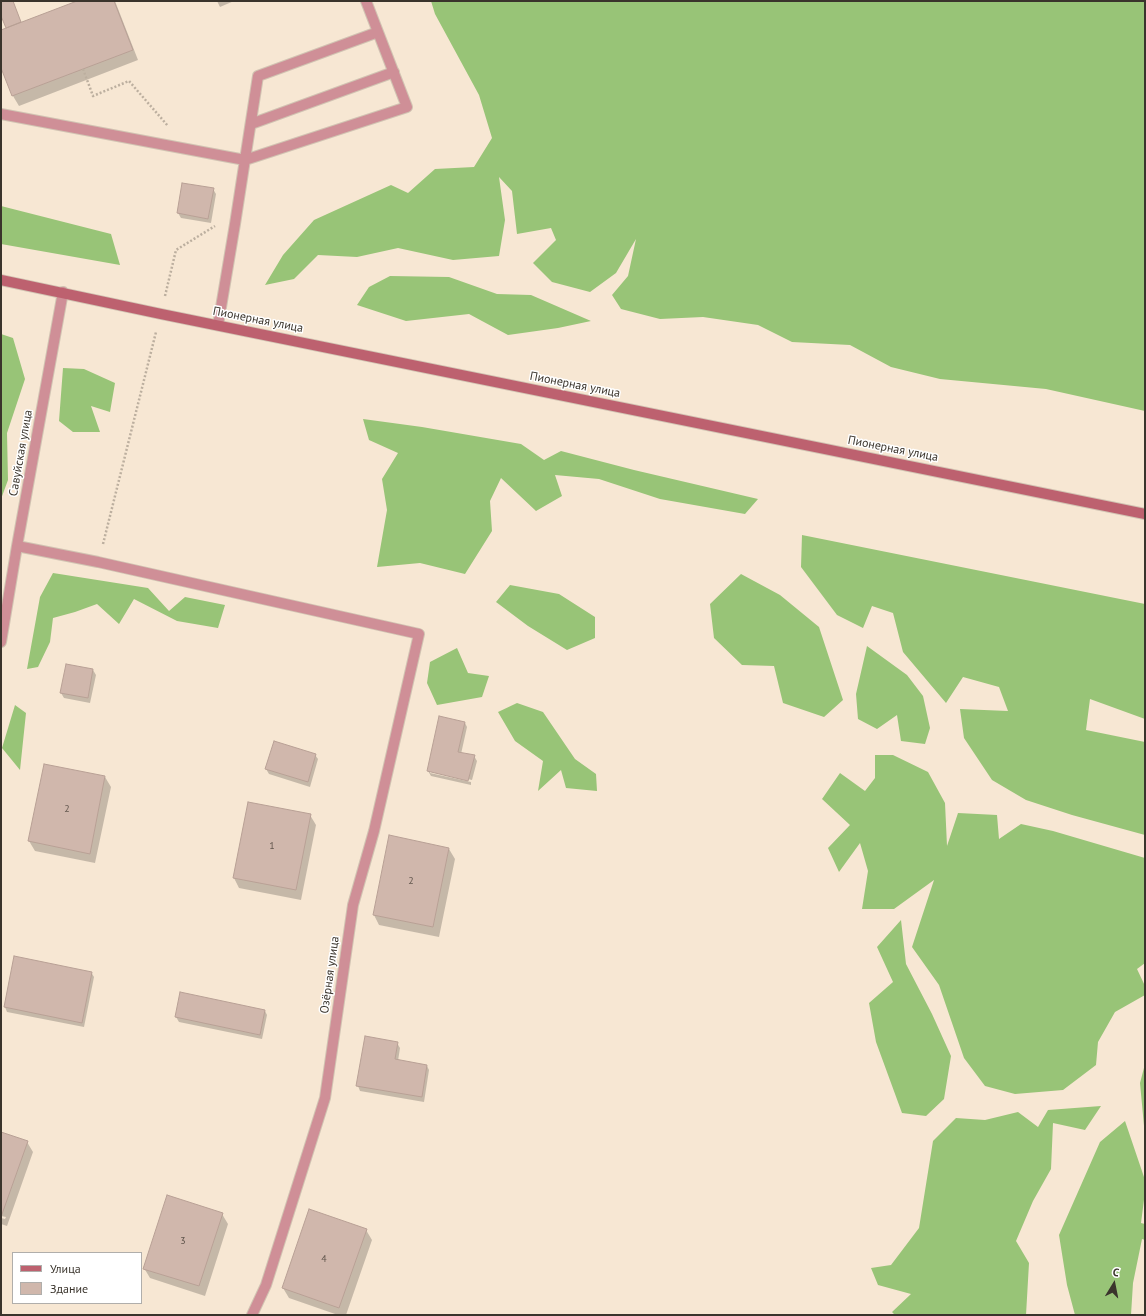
<!DOCTYPE html>
<meta charset="utf-8">
<style>
body{margin:0}
#map{position:relative;width:1146px;height:1316px;overflow:hidden;background:#f7e7d3;font-family:"PT Sans",sans-serif}
canvas{display:block}
.frame{position:absolute;inset:0;border:2px solid #3a342c;pointer-events:none}
.legend{position:absolute;left:12px;top:1252px;width:130px;height:52px;box-sizing:border-box;background:#fff;border:1px solid #b0aeab;margin:0;padding:5px 7px;list-style:none;font-size:12px;color:#3a342c}
.legend li{display:flex;align-items:center;gap:8px;height:20px}
.legend b{width:20px;border:1px solid #b0aeab}
.north{position:absolute;left:1094px;top:1264px;width:40px;height:40px;-webkit-text-stroke:3px #fff;paint-order:stroke;rotate:10deg;font-size:11px;font-weight:700;line-height:16px;text-align:center;color:#3a342c}
.north::after{content:'';display:block;margin:auto;width:14px;height:18px;background:#3a342c;clip-path:polygon(50% 0,100% 100%,50% 72%,0 100%)}
</style>
<div id="map">
<canvas width="1146" height="1316"></canvas>
<div class="frame"></div>
<ul class="legend">
<li><b style="height:5px;background:#bd616f"></b>Улица</li>
<li><b style="height:11px;background:#d0b7ac"></b>Здание</li>
</ul>
<div class="north">С</div>
</div>
<script>
const context = document.querySelector('canvas').getContext('2d');
context.lineJoin = 'round';
function paint(path, color) { context.fillStyle = color; context.fill(path, 'evenodd'); }
const toPath = rows => new Path2D(rows.map(r => 'M' + r).join(''));
function strokePath(path, color, width, dash) { context.strokeStyle = color; context.lineWidth = width; context.lineCap = dash ? 'butt' : 'round'; context.setLineDash(dash || []); context.stroke(path); }
function write(font, color, halo, rows, align = 'center') {
  context.font = font + ' "PT Sans",sans-serif'; context.lineWidth = 3; context.setLineDash([]); context.textBaseline = 'middle'; context.strokeStyle = halo; context.fillStyle = color; for (const [text, x, y, turn = 0] of rows) {
    context.save(); context.translate(x, y); context.rotate((+turn || 0) * Math.PI / 180); context.textAlign = isNaN(turn) ? turn : align; if (halo) context.strokeText(text, 0, 0); context.fillText(text, 0, 0); context.restore();
  }
}
paint(toPath([
 [431,1,1145,1,1145,411,1046,389,940,379,891,367,850,345,792,342,758,325,703,317,660,319,621,309,612,295,628,276,636,239,616,273,590,292,552,282,533,263,556,240,551,228,517,234,512,191,499,177,505,220,499,256,453,260,398,248,357,257,318,255,294,279,265,285,283,255,314,220,391,185,408,193,435,169,474,167,492,138,479,95,435,14],
 [1,206,111,234,120,265,1,244],
 [390,276,449,277,497,294,531,295,591,321,558,328,508,335,469,314,406,321,357,305,369,287],
 [1,334,13,338,25,379,7,433,8,480,1,499],
 [63,368,84,369,115,383,110,412,91,406,100,432,73,432,59,421],
 [363,419,422,427,521,444,544,460,561,451,634,470,758,499,745,514,660,499,599,479,555,475,562,496,536,511,501,478,490,501,492,531,465,574,420,563,377,567,387,510,382,479,398,453,369,440],
 [802,535,1145,604,1145,719,1090,699,1086,730,1145,742,1145,835,1072,815,1026,800,992,780,964,738,960,709,1008,711,999,687,963,677,946,703,903,652,893,613,872,606,863,628,837,615,801,567],
 [53,573,148,588,169,611,185,597,225,605,218,628,177,621,134,599,119,624,97,604,75,612,53,618,50,642,38,667,27,669,40,597],
 [741,574,780,595,819,627,843,700,824,717,783,703,774,666,742,665,714,638,710,604],
 [510,585,559,594,595,617,595,638,567,650,528,626,496,602],
 [867,646,907,675,923,696,930,728,925,744,901,741,897,715,877,729,858,719,856,694],
 [457,648,468,673,489,676,482,697,437,705,427,683,430,662],
 [517,703,543,712,575,759,596,774,597,791,566,788,561,770,538,791,543,761,515,741,498,712],
 [15,705,26,713,20,770,2,748],
 [875,755,893,755,928,772,945,803,947,846,958,813,997,815,999,839,1021,824,1053,831,1145,858,1145,963,1137,969,1145,986,1145,995,1115,1012,1098,1042,1096,1065,1063,1090,1015,1094,985,1086,964,1058,939,985,912,947,934,880,894,909,862,909,868,871,860,843,839,872,828,848,850,825,822,799,840,773,865,791,875,778],
 [901,920,906,964,932,1014,951,1056,944,1099,926,1116,902,1113,876,1042,869,1003,893,982,877,947],
 [1145,1064,1145,1129,1144,1126,1140,1083],
 [1101,1106,1085,1130,1053,1123,1051,1169,1033,1201,1016,1241,1029,1263,1026,1315,895,1315,892,1312,911,1294,878,1285,871,1268,891,1265,919,1228,933,1141,956,1118,985,1120,1018,1112,1038,1127,1048,1110],
 [1125,1121,1145,1180,1145,1192,1141,1223,1145,1224,1145,1240,1142,1239,1133,1283,1131,1315,1075,1315,1067,1285,1059,1235,1100,1142]
]), '#98c477');
paint(toPath([
 [1,1,13,1,21,23,80,1,115,1,138,60,19,106,13,96,1,65,1,31,7,29,1,13],
 [217,1,234,1,220,7],
 [213,189,216,194,211,223,181,218,178,213],
 [93,670,96,675,90,703,64,698,61,693],
 [440,717,465,723,467,727,461,754,474,756,477,761,472,780,430,771,430,773,471,782,471,785,431,776,428,771],
 [315,755,318,759,310,787,269,774,266,769],
 [105,777,111,787,95,863,35,851,29,841],
 [248,803,310,815,316,825,301,900,239,888,234,878],
 [449,849,455,859,439,937,379,925,374,915],
 [91,972,94,977,84,1027,7,1012,5,1007],
 [265,1011,267,1015,262,1039,179,1022,176,1017],
 [366,1037,397,1043,400,1048,398,1061,427,1066,429,1070,424,1102,360,1091,358,1086],
 [1,1133,27,1142,33,1152,7,1226,1,1224,1,1218,5,1219,6,1217,1,1216],
 [222,1214,228,1224,205,1296,150,1278,144,1268],
 [366,1230,372,1240,346,1315,338,1315,289,1298,283,1288]
]), '#0003');
const building = toPath([
 [1,1,13,1,21,22,6,28,1,16,1,1],
 [77,1,114,1,133,50,12,96,1,68,1,30,77,1],
 [182,183,214,188,208,219,177,213,182,183],
 [66,664,93,669,88,698,60,693,66,664],
 [439,716,465,722,458,752,475,755,468,781,427,771,439,716],
 [274,741,316,754,308,782,265,769,274,741],
 [44,764,105,776,90,854,28,841,44,764],
 [248,802,311,814,296,890,233,878,248,802],
 [389,835,449,848,433,927,373,915,389,835],
 [14,956,92,972,82,1023,4,1007,14,956],
 [180,992,265,1010,260,1035,175,1017,180,992],
 [365,1036,398,1042,395,1059,427,1065,422,1097,356,1086,365,1036],
 [1,1132,28,1141,1,1217,1,1132],
 [167,1195,223,1213,199,1286,143,1269,167,1195],
 [309,1209,367,1229,339,1308,282,1288,309,1209]
]);
paint(building, '#d0b7ac');
strokePath(building, '#b8a095', 1);
const lane = toPath([
 [1,114,245,160,407,107,366,1],
 [251,124,394,72],
 [218,325,235,224,258,76,378,32]
]);
const street = toPath([
 [17,546,98,562,419,634,374,831,353,905,325,1098,266,1285,252,1315],
 [1,642,17,546,63,292]
]);
const secondary = toPath([
 [1,280,161,314,1145,514]
]);
strokePath(lane, '#d1c3b2', 12);
strokePath(street, '#d1c3b2', 12);
strokePath(secondary, '#d1c3b2', 12);
strokePath(toPath([
 [83,69,93,96,129,81,168,126],
 [165,296,176,250,215,226],
 [103,544,156,332]
]), '#bcaf9f', 2.5, [2, 2]);
strokePath(lane, '#cf8f97', 10);
strokePath(street, '#cf8f97', 10);
strokePath(secondary, '#bd616f', 10);
write('10px', '#60554c', null, [
 ["2",67,809],
 ["1",272,846],
 ["2",411,881],
 ["3",183,1241],
 ["4",324,1259]
]);
write('12px', '#3a342c', '#fff', [
 ["Пионерная улица",258,320,11],
 ["Пионерная улица",575,385,11],
 ["Пионерная улица",893,449,11],
 ["Савуйская улица",21,453,-80],
 ["Озёрная улица",330,975,-82]
]);
</script>
